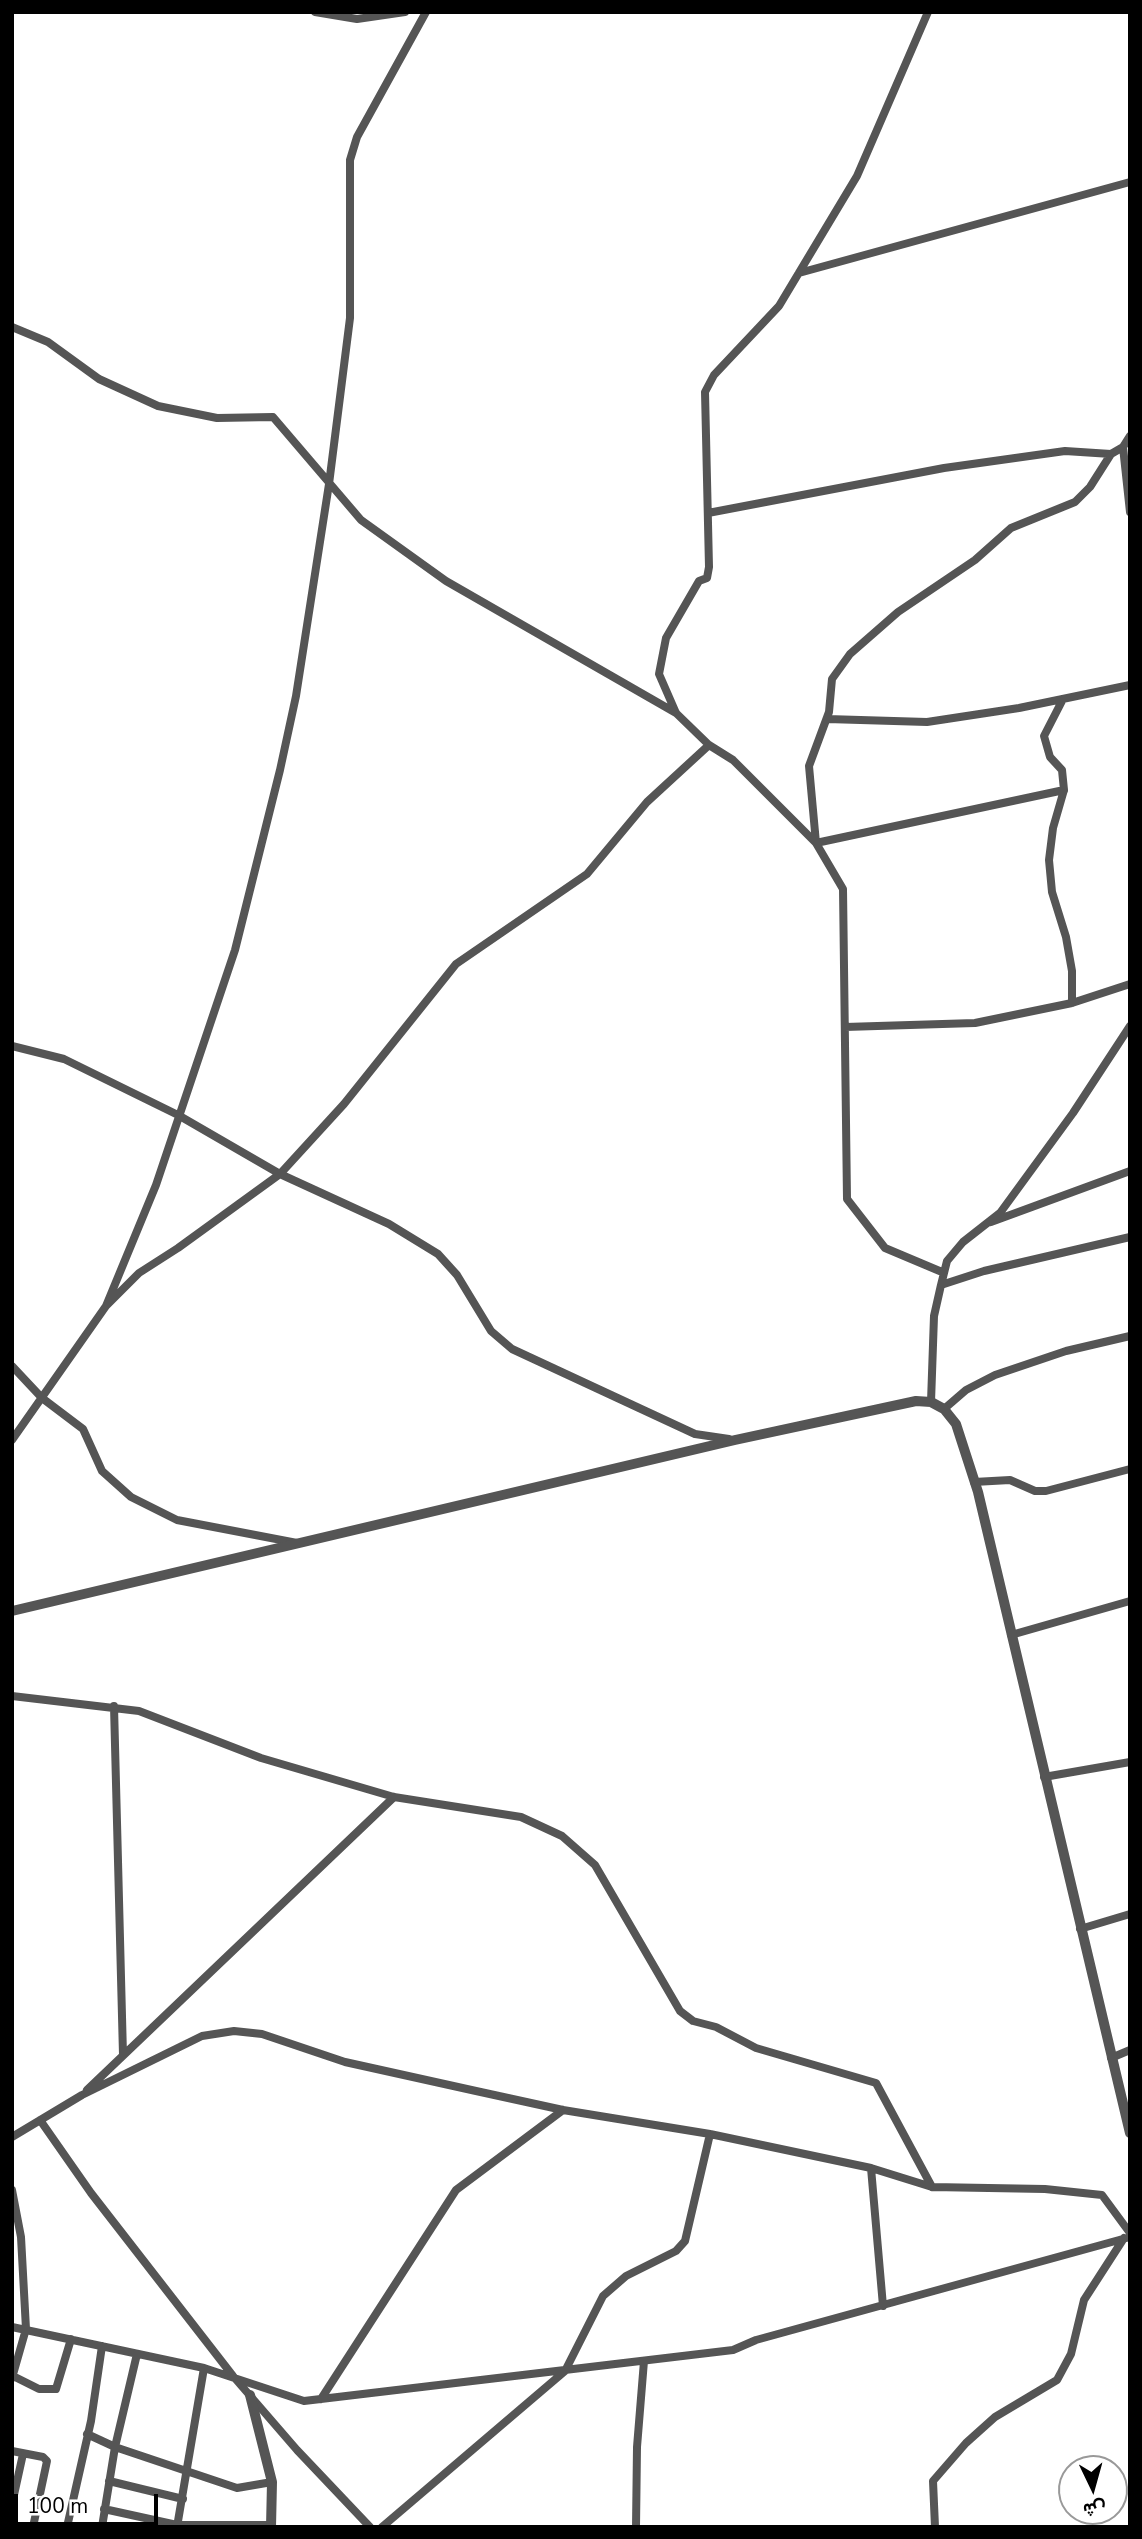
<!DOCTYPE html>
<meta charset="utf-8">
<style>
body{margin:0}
#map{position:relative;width:1142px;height:2539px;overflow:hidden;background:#fff;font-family:"Nunito Sans",Vazirmatn,sans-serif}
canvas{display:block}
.frame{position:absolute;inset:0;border:14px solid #000;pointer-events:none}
.north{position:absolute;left:1058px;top:2455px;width:70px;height:70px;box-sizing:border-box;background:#fff;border:2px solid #999;border-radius:50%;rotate:175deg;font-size:19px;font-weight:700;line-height:28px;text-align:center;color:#000}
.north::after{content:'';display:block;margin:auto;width:24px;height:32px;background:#000;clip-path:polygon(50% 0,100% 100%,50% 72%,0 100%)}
.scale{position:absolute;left:14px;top:2494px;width:144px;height:32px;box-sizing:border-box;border:4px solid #000;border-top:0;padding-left:9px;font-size:21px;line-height:24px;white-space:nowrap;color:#000;-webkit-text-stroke:5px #fff;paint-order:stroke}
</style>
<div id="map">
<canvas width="1142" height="2539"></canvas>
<div class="frame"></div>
<div class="north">ش</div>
<div class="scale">100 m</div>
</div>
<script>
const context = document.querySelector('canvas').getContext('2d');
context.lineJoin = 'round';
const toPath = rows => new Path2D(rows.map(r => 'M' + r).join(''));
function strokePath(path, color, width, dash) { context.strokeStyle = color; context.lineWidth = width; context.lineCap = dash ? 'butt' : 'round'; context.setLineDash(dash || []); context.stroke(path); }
strokePath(toPath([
 [315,12,357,19,405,12],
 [928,12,857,176,779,306,714,375,705,392,709,567,707,578,699,581,666,638,659,674,676,713,709,745,733,760,816,843,1064,790],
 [799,273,1130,182],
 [12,327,48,342,99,379,158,406,217,418,273,417,361,520,446,581,676,713],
 [1123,447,1130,512],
 [708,513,944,468,1065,451,1111,454],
 [1062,701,1044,736,1050,757,1062,770,1064,790,1053,828,1049,860,1052,892,1066,937,1072,971,1072,1003],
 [827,719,927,722,1019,708,1130,685],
 [845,1027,975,1023,1072,1003,1130,984],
 [12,1046,64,1059,178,1115,280,1174,389,1224,438,1254,457,1275,491,1331,512,1349,695,1434,729,1439],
 [991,1222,1130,1171],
 [942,1272,885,1248,847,1199,843,889,816,843,809,766,829,712,832,679,850,654,898,612,975,560,1011,528,1075,502,1090,487,1111,454,1123,447,1130,436],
 [941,1285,947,1261,963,1242,1000,1213,1073,1113,1130,1026],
 [106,1306,156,1185,235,950,280,770,296,696,329,484,350,318,350,160,357,137,426,12],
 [12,1366,42,1398,83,1429,102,1471,131,1497,177,1520,297,1543],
 [931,1402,934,1316,941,1285,984,1271,1130,1237],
 [944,1409,966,1390,995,1375,1066,1351,1130,1336],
 [12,1440,106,1306,139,1273,178,1248,280,1174,344,1104,456,964,587,874,647,802,709,745],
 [974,1482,1010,1480,1035,1491,1046,1491,1130,1469],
 [1011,1635,1130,1601],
 [12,1696,139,1711,261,1758,394,1797,521,1817,562,1836,595,1865,680,2011,693,2021,716,2027,756,2048,876,2083,932,2187],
 [114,1706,123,2055],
 [1044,1777,1130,1762],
 [1080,1929,1130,1914],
 [1111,2058,1130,2050],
 [87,2090,394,1797],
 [40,2120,91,2193,233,2376,297,2450,370,2527],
 [12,2137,82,2095,202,2036,234,2031,262,2034,345,2062,476,2091,563,2110,710,2134,871,2168,932,2187,1045,2189,1102,2195,1130,2233],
 [871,2168,883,2306],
 [12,2190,21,2237,26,2329,12,2378],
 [12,2327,204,2368,304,2401,733,2350,756,2340,1130,2237],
 [13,2376,39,2389,56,2389,71,2339],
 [321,2399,456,2190,563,2110],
 [87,2434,115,2447,237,2488,272,2482],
 [12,2451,43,2457,47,2461,33,2527],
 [109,2481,183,2499],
 [12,2504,23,2454],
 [104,2509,177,2525,272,2525],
 [67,2527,91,2421,102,2346],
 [102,2527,115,2447,137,2354],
 [177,2527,204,2368],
 [382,2527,565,2371,603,2296,626,2276,676,2251,685,2241,710,2134],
 [636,2527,637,2447,644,2361],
 [935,2527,933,2481,966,2443,995,2417,1057,2380,1071,2354,1084,2300,1124,2238]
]), '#555', 8);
strokePath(toPath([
 [12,1611,735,1440,916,1401,931,1402,944,1409,956,1424,978,1492,1130,2133],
 [250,2395,272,2482,271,2527]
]), '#555', 10);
</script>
